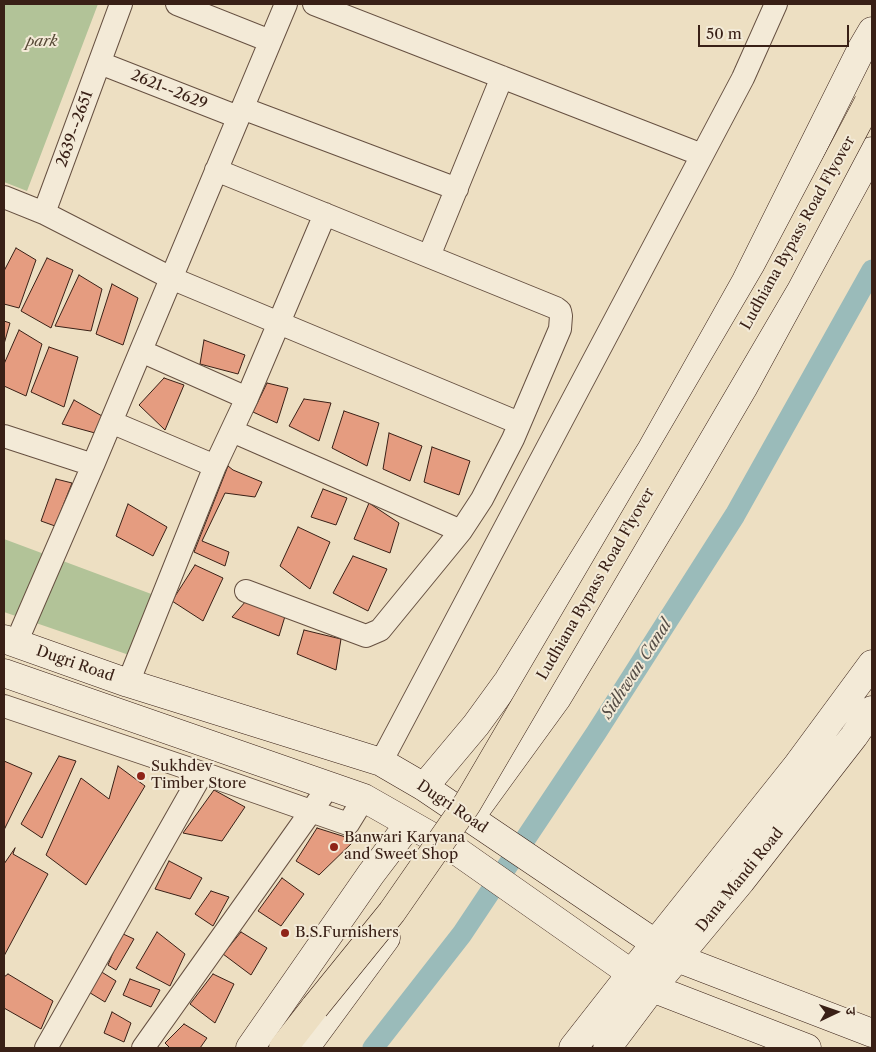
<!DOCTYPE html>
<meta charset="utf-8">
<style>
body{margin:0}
#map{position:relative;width:876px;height:1052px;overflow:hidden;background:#eddfc2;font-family:"Libre Caslon Text","Noto Serif Devanagari",serif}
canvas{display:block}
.frame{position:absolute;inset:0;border:5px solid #392016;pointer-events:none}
.north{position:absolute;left:811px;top:987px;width:50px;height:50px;-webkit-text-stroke:4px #f3ead7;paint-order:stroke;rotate:87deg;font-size:14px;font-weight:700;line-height:20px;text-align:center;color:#392016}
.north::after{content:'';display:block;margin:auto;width:18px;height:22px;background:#392016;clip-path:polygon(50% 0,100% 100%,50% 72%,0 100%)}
.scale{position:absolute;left:698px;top:25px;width:151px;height:22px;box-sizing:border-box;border:2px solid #392016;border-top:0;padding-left:6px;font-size:15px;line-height:18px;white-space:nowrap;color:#392016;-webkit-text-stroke:4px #f3ead7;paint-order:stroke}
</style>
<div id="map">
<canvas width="876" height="1052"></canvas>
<div class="frame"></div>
<div class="north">उ</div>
<div class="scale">50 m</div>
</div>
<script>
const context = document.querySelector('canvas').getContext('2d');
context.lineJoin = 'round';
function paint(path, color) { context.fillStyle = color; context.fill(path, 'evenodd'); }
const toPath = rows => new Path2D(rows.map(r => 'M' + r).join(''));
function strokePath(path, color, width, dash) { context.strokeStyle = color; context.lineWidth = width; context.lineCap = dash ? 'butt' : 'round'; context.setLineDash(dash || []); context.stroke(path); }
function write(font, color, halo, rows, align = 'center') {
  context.font = font + ' "Libre Caslon Text",serif'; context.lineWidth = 4; context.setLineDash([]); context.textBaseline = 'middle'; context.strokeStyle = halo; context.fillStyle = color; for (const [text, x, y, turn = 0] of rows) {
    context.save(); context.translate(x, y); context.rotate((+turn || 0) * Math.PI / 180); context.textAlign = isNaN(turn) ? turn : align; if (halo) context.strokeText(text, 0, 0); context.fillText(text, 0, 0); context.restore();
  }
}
paint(toPath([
 [4,4,98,4,27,191,4,182],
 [4,539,154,595,132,656,4,612]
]), '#b2c398');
strokePath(toPath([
 [373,1048,462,934,596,733,735,515,872,270]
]), '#9abbba', 21);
const building = toPath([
 [16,248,36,260,19,308,4,304,4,271,16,248],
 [47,258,73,270,51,328,21,311,47,258],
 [79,275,102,289,91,331,55,326,79,275],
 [112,284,138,298,123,345,96,334,112,284],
 [4,321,10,323,4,344,4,321],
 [19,330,42,344,26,396,4,386,4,364,19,330],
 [204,340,245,355,238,374,200,364,204,340],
 [49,347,78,357,64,407,31,392,49,347],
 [164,378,184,385,165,430,139,405,164,378],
 [267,383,288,388,277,423,253,412,267,383],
 [304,399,331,403,319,441,289,426,304,399],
 [74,400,102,416,95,433,62,424,74,400],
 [344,411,379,423,367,466,332,448,344,411],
 [389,433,422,446,410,481,383,469,389,433],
 [432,447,470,461,459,495,424,482,432,447],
 [228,466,233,470,262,482,255,497,225,493,202,541,229,552,225,566,194,552,228,466],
 [56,479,72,483,55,526,41,521,56,479],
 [323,489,347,498,336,525,311,517,323,489],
 [369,503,399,523,390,553,354,539,369,503],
 [128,504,167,527,153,556,116,536,128,504],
 [298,527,330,542,310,589,280,566,298,527],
 [353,556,387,569,368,611,333,593,353,556],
 [195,565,223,578,203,621,172,601,195,565],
 [246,601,286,613,279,636,232,617,246,601],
 [304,630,341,639,336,670,297,654,304,630],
 [59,756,76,761,42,838,21,824,59,756],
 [4,761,32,773,4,830,4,761],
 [118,766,145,786,86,885,46,855,81,778,109,799,118,766],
 [214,790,245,807,222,841,183,833,214,790],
 [317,828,355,840,319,875,296,861,317,828],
 [15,848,13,854,48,874,4,956,4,864,15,848],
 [169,861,202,878,190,899,155,889,169,861],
 [282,878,304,894,281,926,258,911,282,878],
 [211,891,229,897,213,926,195,914,211,891],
 [157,932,185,954,170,986,136,968,157,932],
 [241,932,267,948,251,975,223,954,241,932],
 [121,933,134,939,116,970,108,965,121,933],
 [100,971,116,981,105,1002,87,991,100,971],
 [8,974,53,1001,41,1029,4,1008,4,977,8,974],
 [213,974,234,984,215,1023,190,1004,213,974],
 [130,979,160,990,151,1007,123,995,130,979],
 [112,1012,131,1023,124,1042,104,1033,112,1012],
 [184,1024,207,1038,200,1048,170,1048,165,1043,184,1024]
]);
paint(building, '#e59c80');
strokePath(building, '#392016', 1);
const street = toPath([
 [177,4,270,41],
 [314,4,702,155],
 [100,63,238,117],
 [242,108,457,189],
 [216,170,556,308,560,311,561,316,560,329,513,439,482,499,461,531,380,630,366,636,246,591],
 [4,197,44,213,121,4],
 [44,213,171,278,519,423],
 [429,256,502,77],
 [247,398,325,214],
 [111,422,215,466],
 [232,431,461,531],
 [4,436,93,465,16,643],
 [93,465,286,4],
 [128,683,215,466,247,398,141,351],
 [4,706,202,773],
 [381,762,743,78,776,4],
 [46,1048,202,773,348,824,364,798],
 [143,1048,329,786]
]);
const secondary = toPath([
 [4,639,128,683,381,762,424,787,677,958,872,1033],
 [4,673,364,798,457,851,652,988,807,1048],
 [424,787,476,725,508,681,650,452,746,281,862,48,872,31],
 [472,815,557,698,691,477,743,388,872,151],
 [250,1048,371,874,409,824],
 [305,1048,386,938],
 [573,1048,631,974,796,767,872,664],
 [607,1048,652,988,741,881,854,736,872,710]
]);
const highway = toPath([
 [283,1048,315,1007]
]);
strokePath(street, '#665041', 24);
strokePath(secondary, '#392016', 29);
strokePath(highway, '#392016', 29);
strokePath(street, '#f3ead7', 22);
strokePath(secondary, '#f3ead7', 28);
strokePath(highway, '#eddfc2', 28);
const highwayBridge = toPath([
 [315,1007,392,912,467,804,776,277,868,103]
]);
strokePath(highwayBridge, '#392016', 29, []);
strokePath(highwayBridge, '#eddfc2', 28);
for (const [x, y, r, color] of [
 [141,776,5,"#8f2418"],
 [334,847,5,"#8f2418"],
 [285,933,5,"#8f2418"]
]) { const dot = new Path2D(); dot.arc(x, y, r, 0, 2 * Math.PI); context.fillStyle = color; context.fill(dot); strokePath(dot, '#f3ead7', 2); }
write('italic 15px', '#574936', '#f3ead7', [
 ["park",42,42]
]);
write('15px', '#392016', '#f3ead7', [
 ["2621--2629",169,90,22],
 ["2639--2651",75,129,-70],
 ["Ludhiana Bypass Road Flyover",798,233,-61],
 ["Ludhiana Bypass Road Flyover",596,584,-60],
 ["Dugri Road",75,664,19],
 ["Dugri Road",452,807,34],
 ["Dana Mandi Road",740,880,-51]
]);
write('15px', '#392016', '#f3ead7', [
 ["Sukhdev",151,767],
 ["Timber Store",151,784],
 ["Banwari Karyana",344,838],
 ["and Sweet Shop",344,855],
 ["B.S.Furnishers",295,933]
], 'left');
write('italic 16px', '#564e47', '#f3ead7', [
 ["Sidhwan Canal",637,669,-57]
]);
</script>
